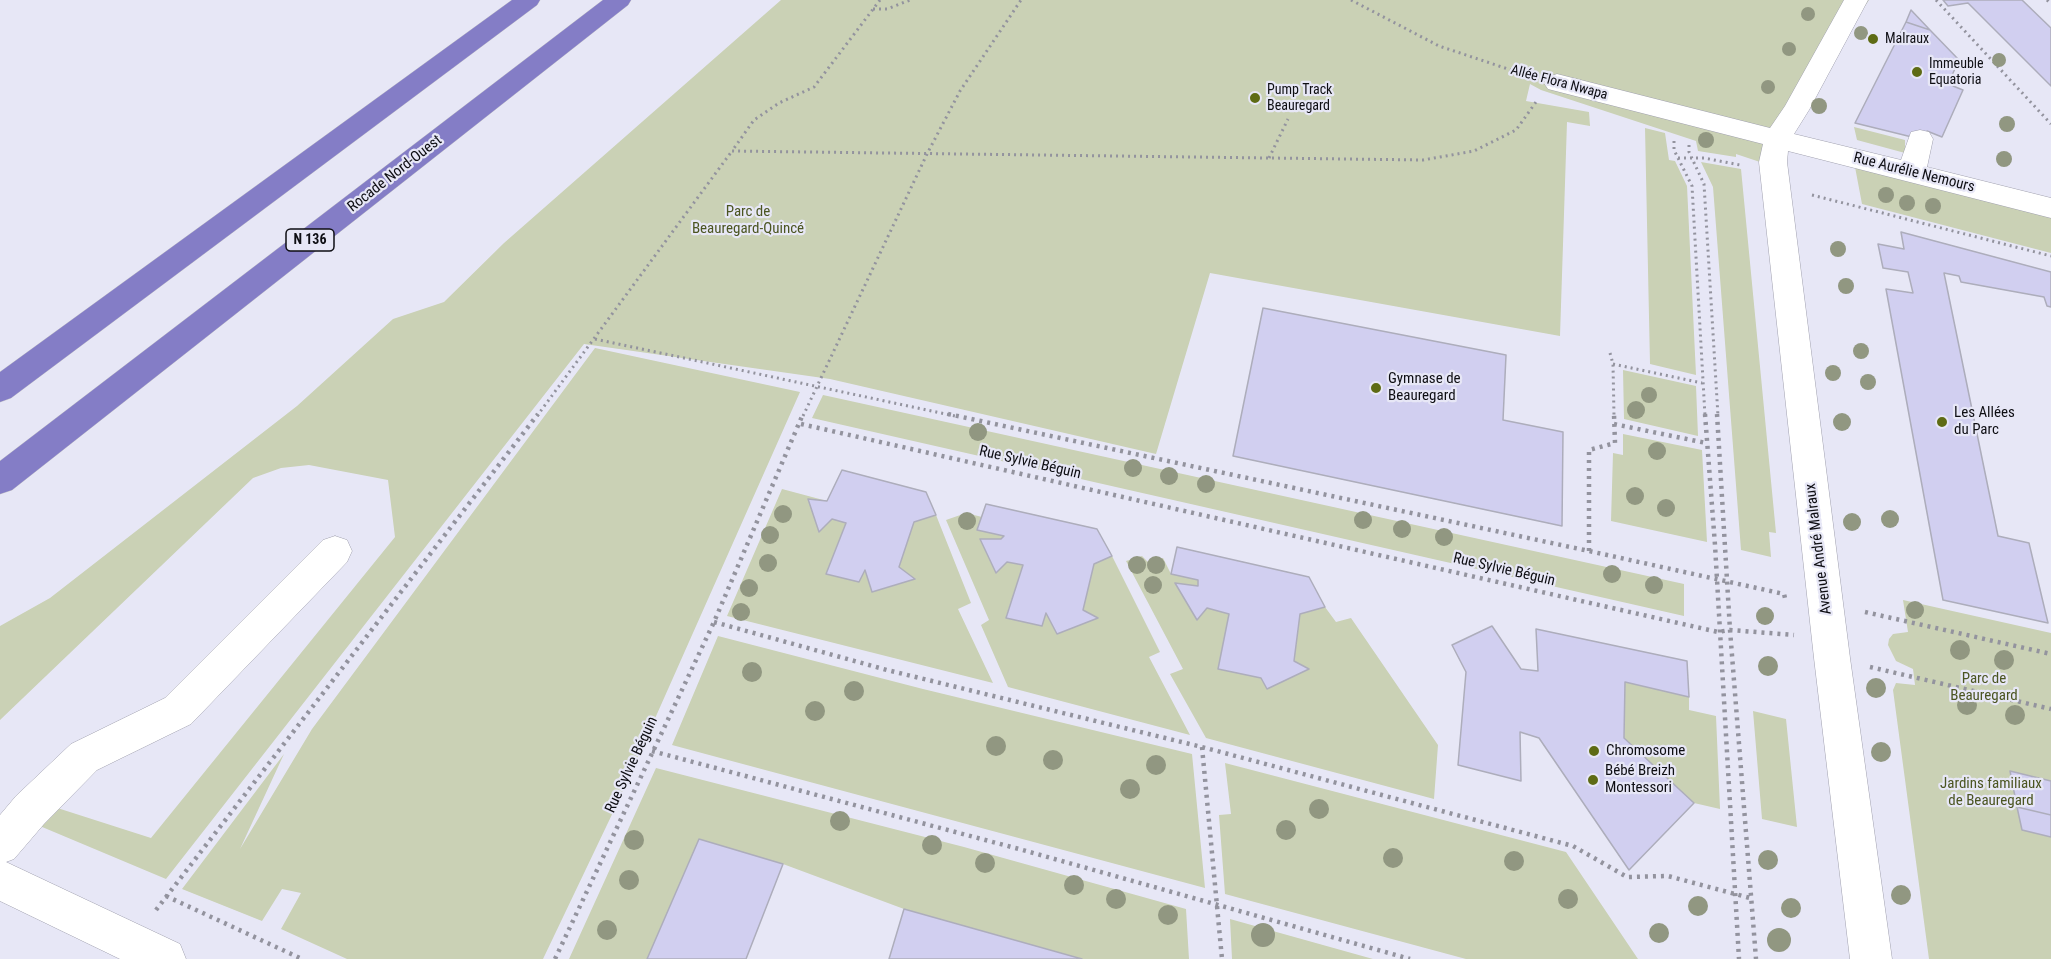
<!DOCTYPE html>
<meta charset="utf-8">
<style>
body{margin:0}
canvas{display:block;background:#e7e7f6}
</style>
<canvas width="2051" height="959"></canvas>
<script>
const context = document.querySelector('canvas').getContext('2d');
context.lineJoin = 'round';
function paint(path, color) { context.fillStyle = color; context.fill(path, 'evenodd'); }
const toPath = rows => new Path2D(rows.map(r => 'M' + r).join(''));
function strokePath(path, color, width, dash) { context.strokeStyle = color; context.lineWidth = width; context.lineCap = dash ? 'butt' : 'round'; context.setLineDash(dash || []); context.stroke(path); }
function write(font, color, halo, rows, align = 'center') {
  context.font = font + ' "Roboto Condensed",sans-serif'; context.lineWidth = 4.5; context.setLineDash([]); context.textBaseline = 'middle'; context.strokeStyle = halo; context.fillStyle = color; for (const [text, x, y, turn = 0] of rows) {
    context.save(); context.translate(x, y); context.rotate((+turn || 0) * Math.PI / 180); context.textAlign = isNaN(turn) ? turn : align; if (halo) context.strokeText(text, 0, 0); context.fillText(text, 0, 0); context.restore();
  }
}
paint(toPath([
 [781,0,1869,0,1777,138,1769,165,1736,154,1736,157,1698,151,1696,141,1541,90,1530,84,1526,101,1589,112,1590,126,1567,122,1560,336,1210,273,1156,454,830,379,584,344,166,879,35,824,48,805,151,838,395,537,388,480,309,465,281,468,253,478,0,720,0,626,50,598,297,406,393,319,444,302,504,243],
 [1854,127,1905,140,1905,153,1857,140],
 [1645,128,1665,133,1669,160,1675,161,1687,186,1696,375,1650,364],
 [1701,162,1741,169,1776,533,1769,532,1771,557,1741,550,1713,187],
 [1855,167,2051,217,2051,253,1862,204],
 [595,348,800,392,617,804,543,959,347,959,281,929,301,893,282,889,262,921,182,889,284,754,240,849,312,729],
 [1623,370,1696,386,1698,436,1624,419],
 [823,395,1684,584,1684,616,812,418],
 [1623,434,1702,450,1707,542,1611,521,1613,453,1623,455],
 [782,489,827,501,808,499,819,532,832,519,846,523,826,574,859,581,865,570,872,592,914,579,899,567,914,522,936,515,971,603,958,609,993,683,727,616],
 [966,513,982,517,1004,536,1001,539,981,539,996,573,1007,562,1023,565,1006,617,1042,626,1046,613,1097,618,1083,610,1094,564,1112,556,1160,652,1149,657,1190,735,1008,687,981,625,989,620,946,520],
 [1142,556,1149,563,1163,558,1171,574,1198,580,1198,586,1175,583,1197,620,1207,608,1229,614,1218,668,1261,678,1267,689,1308,669,1294,661,1300,614,1325,607,1336,622,1351,618,1438,745,1434,799,1206,738,1170,674,1183,669,1126,561],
 [1903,600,2051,633,2051,959,1929,959,1893,690,1896,683,1915,685,1913,669,1896,661,1888,645,1889,639,1893,634,1908,632],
 [718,636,923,689,1192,754,1205,888,672,745],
 [1625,682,1689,697,1689,710,1716,716,1720,809,1694,803,1624,738],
 [1753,711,1786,719,1797,827,1762,819],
 [1225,763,1566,852,1638,959,1466,959,1225,894,1219,815,1231,814],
 [656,768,964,847,1186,909,1189,959,1082,959,904,909,783,864,699,839,647,959,569,959],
 [1230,919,1373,959,1232,959]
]), '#cad1b5');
const building = toPath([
 [1943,0,2022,0,2051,28,2051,86,1968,3,1948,6,1943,0],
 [1911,10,1930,30,1906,22,1911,10],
 [1906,22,1930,30,1959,60,1948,84,1963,90,1942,137,1927,131,1923,139,1920,139,1855,123,1906,22],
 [1901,232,2051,272,2051,307,2047,306,2044,297,1961,282,1959,276,1944,273,1998,536,2029,543,2048,623,1943,600,1886,289,1913,293,1908,272,1883,268,1878,244,1904,249,1901,232],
 [1263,308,1506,355,1503,420,1563,432,1562,526,1233,456,1263,308],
 [842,470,926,492,936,515,914,522,899,567,915,579,872,592,865,570,859,582,826,574,846,523,832,519,819,532,808,499,827,501,842,470],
 [986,504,1097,529,1112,556,1094,564,1083,610,1098,618,1057,634,1046,613,1042,626,1006,618,1023,565,1007,562,996,573,980,539,1001,539,1004,536,977,530,986,504],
 [1177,547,1309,577,1325,607,1300,614,1294,661,1309,669,1267,689,1261,678,1218,669,1229,614,1207,608,1197,620,1175,583,1198,586,1198,580,1171,574,1177,547],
 [1492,626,1521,669,1538,671,1536,629,1687,661,1689,697,1625,682,1624,738,1694,803,1629,870,1539,738,1520,732,1521,781,1458,765,1466,672,1452,645,1492,626],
 [2010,771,2051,781,2051,815,2017,807,2010,771],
 [2017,807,2051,815,2051,837,2022,830,2017,807],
 [699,839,783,864,746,959,647,959,699,839],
 [904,909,1082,959,889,959,904,909]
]);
paint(building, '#d1cff0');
strokePath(building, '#adadbb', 1.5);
const minor = toPath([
 [1844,0,1868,0,1809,110,1794,134,1901,160,1911,132,1920,130,1929,132,1933,139,1927,167,2051,198,2051,218,1788,151,1787,162,1850,658,1892,959,1850,959,1814,658,1759,162,1763,144,1548,89,1544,83,1548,77,1557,74,1770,128,1785,106,1844,0],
 [335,536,347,540,352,551,347,562,191,724,97,770,44,824,14,859,6,862,180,944,186,959,120,959,0,901,0,815,16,796,71,744,165,698,323,540,335,536]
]);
const highway = toPath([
 [512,0,540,0,537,5,11,398,0,402,0,372,512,0],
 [603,0,631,0,628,5,12,490,0,494,0,461,603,0]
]);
strokePath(minor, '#a1a1af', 1);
strokePath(highway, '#cacacb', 1);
strokePath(toPath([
 [880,0,814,87,779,103,754,120,732,151,1423,160,1474,151,1516,130,1536,102],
 [1351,0,1439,46,1529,76],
 [1936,0,2051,124],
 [2047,0,2051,4],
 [873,9,887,9,910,0],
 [1674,141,1674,150,1692,186,1705,416],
 [1689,145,1689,152,1704,184,1718,416],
 [1269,158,1288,119],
 [1678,158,1704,158,1740,165],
 [1812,195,2051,256],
 [595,339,955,416],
 [1610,353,1613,364,1614,416],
 [1613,364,1702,383],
 [537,416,732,151],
 [803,416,927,154,960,91,1021,0]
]), '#93939e', 3, [2, 4]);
strokePath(toPath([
 [948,414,1589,551,1784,594,1785,598],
 [1705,414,1715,545,1739,959],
 [1717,414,1730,630,1756,959],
 [801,424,1718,632,1730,630,1794,635],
 [1614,424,1706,443],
 [1589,551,1589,450,1615,443,1614,414],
 [1865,612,2051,654],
 [714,622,887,670,1202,747,1573,846,1627,877,1668,876,1750,898],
 [1870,667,2051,709],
 [1202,747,1222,959],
 [652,751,1019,849,1410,959],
 [166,896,302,959],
 [156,910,538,414],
 [555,959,714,622,803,414]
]), '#93939e', 4.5, [3, 5]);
paint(minor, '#fff');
paint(highway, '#847dc6');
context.fillStyle = '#919781';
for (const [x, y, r] of [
 [1808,14,7],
 [1861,33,7],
 [1789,49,7],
 [1999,60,7],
 [1768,87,7],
 [1819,106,8],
 [2007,124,8],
 [1706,140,8],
 [2004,159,8],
 [1886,195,8],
 [1907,203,8],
 [1933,206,8],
 [1838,249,8],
 [1846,286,8],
 [1861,351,8],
 [1833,373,8],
 [1868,382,8],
 [1649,395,8],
 [1636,410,9],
 [1842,422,9],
 [978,432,9],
 [1657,451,9],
 [1133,468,9],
 [1169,476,9],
 [1206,484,9],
 [1635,496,9],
 [1666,508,9],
 [783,514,9],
 [1890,519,9],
 [1363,520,9],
 [967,521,9],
 [1852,522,9],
 [1402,529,9],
 [770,535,9],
 [1444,537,9],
 [768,563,9],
 [1137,565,9],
 [1156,565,9],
 [1612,574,9],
 [1153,585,9],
 [1654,585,9],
 [749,588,9],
 [1915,610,9],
 [741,612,9],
 [1765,616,9],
 [1960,650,10],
 [2004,660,10],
 [1768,666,10],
 [752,672,10],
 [1876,688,10],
 [854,691,10],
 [1967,705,10],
 [815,711,10],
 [2015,715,10],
 [996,746,10],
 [1881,752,10],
 [1053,760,10],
 [1156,765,10],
 [1130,789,10],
 [1319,809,10],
 [840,821,10],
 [1286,830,10],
 [634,840,10],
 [932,845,10],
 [1393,858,10],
 [1768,860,10],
 [1514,861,10],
 [985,863,10],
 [629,880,10],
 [1074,885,10],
 [1901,895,10],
 [1116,899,10],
 [1568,899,10],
 [1698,906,10],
 [1791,908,10],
 [1168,915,10],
 [607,930,10],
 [1659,933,10],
 [1263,935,12],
 [1779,940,12]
]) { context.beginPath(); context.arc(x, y, r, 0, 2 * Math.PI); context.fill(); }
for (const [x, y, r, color] of [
 [1873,39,6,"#5e6b14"],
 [1917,72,6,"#5e6b14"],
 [1255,98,6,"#5e6b14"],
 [1376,388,6,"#5e6b14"],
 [1942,422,6,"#5e6b14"],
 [1594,751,6,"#5e6b14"],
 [1593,780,6,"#5e6b14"]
]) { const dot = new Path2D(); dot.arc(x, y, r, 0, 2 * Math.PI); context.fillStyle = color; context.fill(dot); strokePath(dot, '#e7e7f6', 2); }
write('14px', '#0e0e13', '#e7e7f6', [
 ["Malraux",1885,39],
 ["Immeuble",1929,64],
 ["Equatoria",1929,80],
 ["Pump Track",1267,90],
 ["Beauregard",1267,106]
], 'left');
write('14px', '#0e0e13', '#e7e7f6', [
 ["Allée Flora Nwapa",1559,83,15]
]);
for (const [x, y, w] of [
 [310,240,48]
]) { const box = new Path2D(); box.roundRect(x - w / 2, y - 11, w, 22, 4.5); context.fillStyle = '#e7e7f6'; context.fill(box); strokePath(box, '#0e0e13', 1.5); }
write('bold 14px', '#0e0e13', null, [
 ["N 136",310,240]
]);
write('15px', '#0e0e13', '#e7e7f6', [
 ["Rue Aurélie Nemours",1914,173,14],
 ["Rocade Nord-Ouest",395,174,-38],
 ["Rue Sylvie Béguin",1030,463,13],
 ["Avenue André Malraux",1819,549,-97],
 ["Rue Sylvie Béguin",1504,570,13],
 ["Rue Sylvie Béguin",632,765,-65]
]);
write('15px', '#4b5521', '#e7e7f6', [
 ["Parc de",748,212],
 ["Beauregard-Quincé",748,229],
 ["Parc de",1984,679],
 ["Beauregard",1984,696],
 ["Jardins familiaux",1991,784],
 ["de Beauregard",1991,801]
]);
write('15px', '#0e0e13', '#e7e7f6', [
 ["Gymnase de",1388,379],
 ["Beauregard",1388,396],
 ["Les Allées",1954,413],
 ["du Parc",1954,430],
 ["Chromosome",1606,751],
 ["Bébé Breizh",1605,771],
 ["Montessori",1605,788]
], 'left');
</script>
